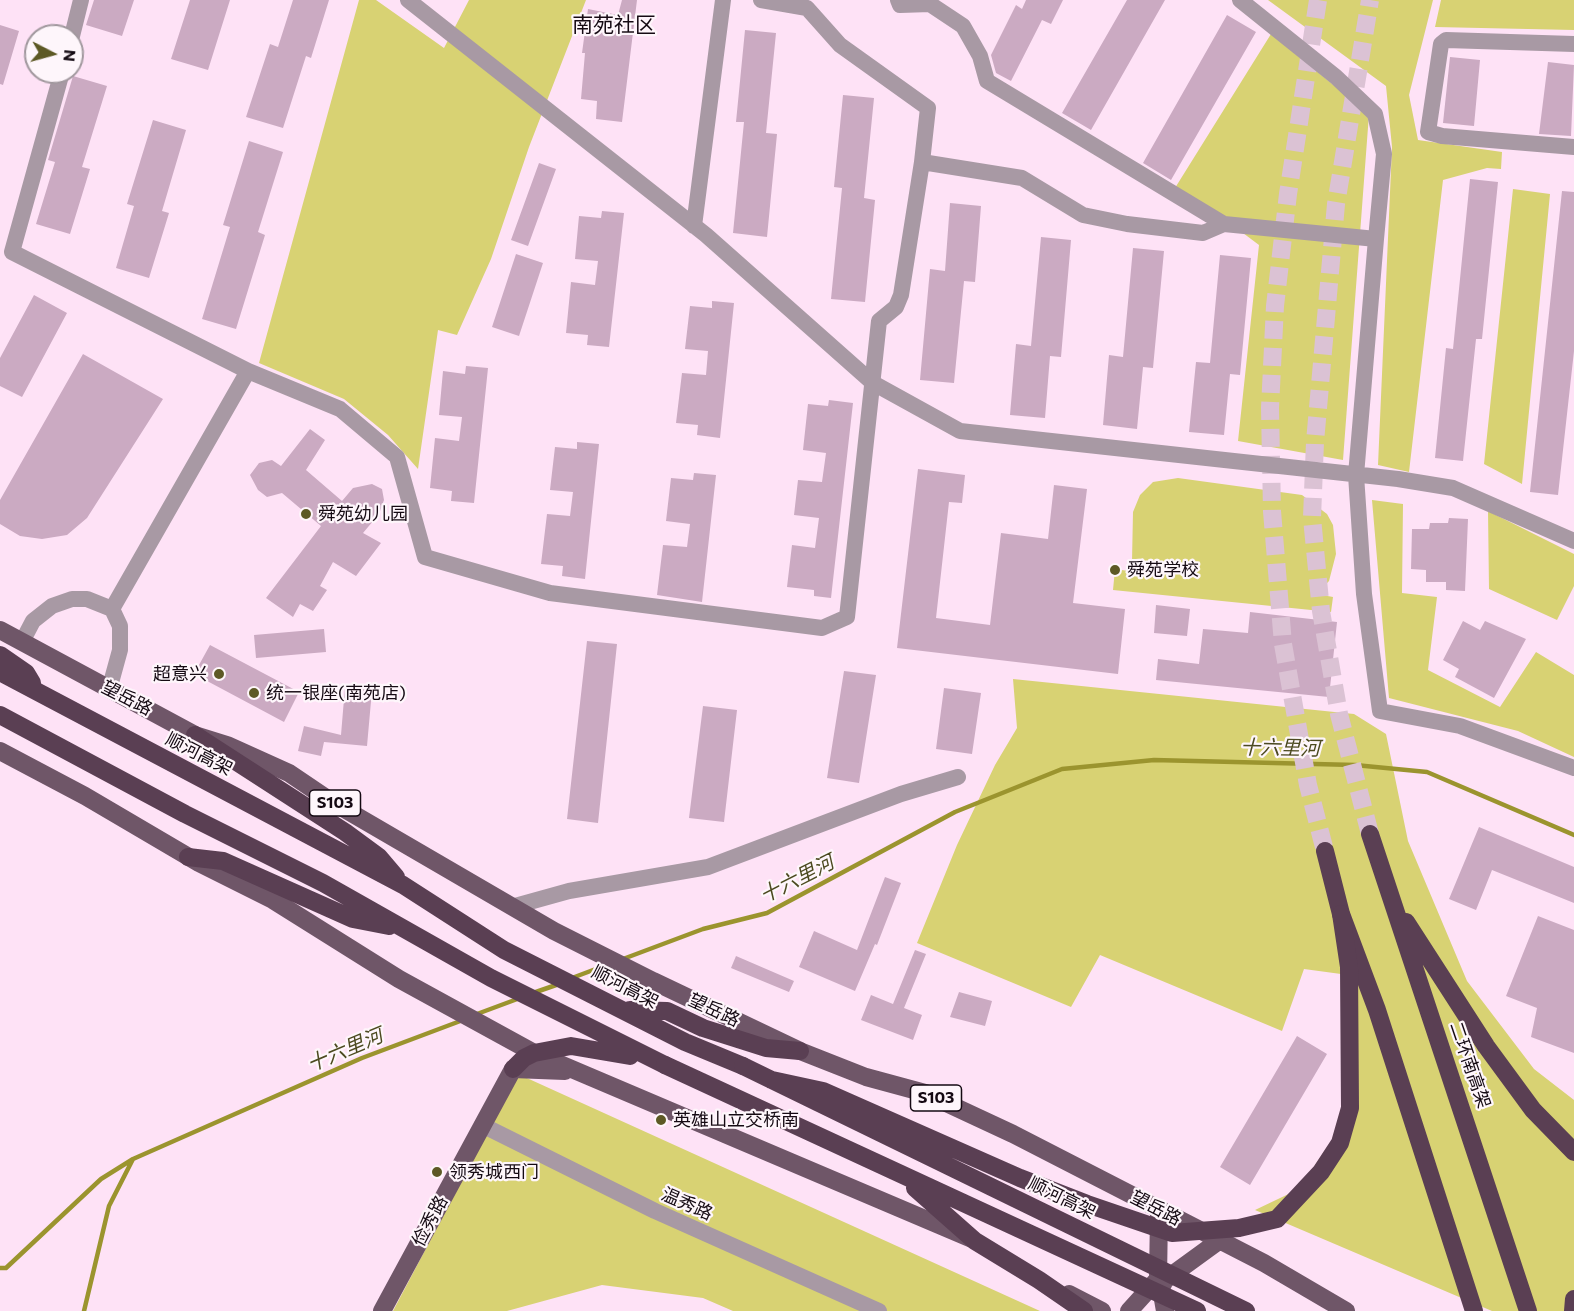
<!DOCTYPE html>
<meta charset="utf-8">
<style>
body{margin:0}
#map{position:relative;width:1574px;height:1311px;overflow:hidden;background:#fee2f6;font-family:Commissioner,sans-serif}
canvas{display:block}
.north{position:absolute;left:24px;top:24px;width:60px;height:60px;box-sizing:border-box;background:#fef6fb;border:2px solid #a1989e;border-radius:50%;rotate:96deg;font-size:16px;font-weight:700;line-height:24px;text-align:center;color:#150a13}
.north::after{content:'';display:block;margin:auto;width:21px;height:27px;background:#5d5925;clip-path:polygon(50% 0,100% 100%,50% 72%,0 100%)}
</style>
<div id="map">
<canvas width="1574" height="1311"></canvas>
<div class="north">N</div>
</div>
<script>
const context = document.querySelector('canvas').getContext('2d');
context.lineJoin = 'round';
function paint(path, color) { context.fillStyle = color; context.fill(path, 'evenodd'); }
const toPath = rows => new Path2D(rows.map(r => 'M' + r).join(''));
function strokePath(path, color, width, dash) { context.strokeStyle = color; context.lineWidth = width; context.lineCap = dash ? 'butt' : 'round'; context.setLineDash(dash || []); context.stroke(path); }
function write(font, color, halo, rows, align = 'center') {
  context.font = font + ' Commissioner,"Noto Sans SC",sans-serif'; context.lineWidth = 4.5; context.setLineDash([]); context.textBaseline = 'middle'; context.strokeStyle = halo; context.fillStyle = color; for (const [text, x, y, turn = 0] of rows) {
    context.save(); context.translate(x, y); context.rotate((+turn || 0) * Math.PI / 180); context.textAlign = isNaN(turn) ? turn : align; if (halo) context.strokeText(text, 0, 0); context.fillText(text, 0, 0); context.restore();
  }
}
paint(toPath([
 [359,0,376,0,444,48,469,0,586,0,529,147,491,259,457,335,438,330,418,469,388,435,344,399,259,363],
 [1268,0,1433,0,1409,95,1418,140,1502,152,1501,169,1487,168,1443,180,1409,472,1378,465,1392,147,1386,86],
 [1441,0,1574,0,1574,30,1435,27],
 [1271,34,1369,114,1343,460,1238,441,1259,245,1223,218,1175,188],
 [1513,189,1550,194,1522,484,1484,464],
 [1178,478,1302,495,1327,514,1333,525,1336,554,1329,581,1317,594,1333,597,1331,612,1113,590,1115,569,1142,573,1132,561,1133,512,1140,495,1153,482],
 [1372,500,1403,504,1402,593,1437,597,1428,670,1500,707,1536,652,1574,675,1574,757,1518,731,1389,698],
 [1488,511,1574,554,1574,586,1557,620,1489,589],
 [1013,679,1354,714,1386,734,1408,841,1467,981,1534,1069,1574,1100,1574,1311,1492,1311,1255,1210,1299,1189,1332,1140,1356,1057,1341,974,1304,969,1282,1031,1100,955,1071,1007,917,943,957,845,995,765,1017,728],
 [518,1074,1040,1311,733,1311,703,1298,602,1285,507,1311,393,1311]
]), '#d8d273');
strokePath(toPath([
 [623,959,703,929,767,913,955,812,1062,769,1154,760,1355,765,1427,772,1574,835],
 [572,978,609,964],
 [533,993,559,984],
 [477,1014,520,998],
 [0,1268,6,1268,101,1179,133,1159],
 [84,1311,109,1206,133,1159,362,1058,463,1020]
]), '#9b942e', 4.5);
paint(toPath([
 [94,0,134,0,122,36,86,25],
 [190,0,230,0,208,70,171,59],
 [293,0,329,0,311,58,306,56,283,128,246,117,270,44,278,47],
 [622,0,637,0,622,122,596,119,597,101,581,99,585,53,582,53,588,9,618,15],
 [1026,0,1063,0,1051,24,1042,20,1011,81,996,73,991,55,1016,5,1022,9],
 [1127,0,1165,0,1091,130,1062,113],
 [1227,15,1256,32,1171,180,1143,163],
 [0,25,19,31,3,85,0,84],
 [745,30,776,33,766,133,777,134,767,237,733,233,744,122,736,122],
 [1450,57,1480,60,1474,126,1443,123],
 [1548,62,1574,65,1571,136,1539,134],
 [73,76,107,86,82,167,90,169,70,234,36,224,55,162,48,160],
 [843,95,874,98,864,198,875,200,865,302,831,299,842,188,834,187],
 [153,120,186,130,162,211,169,213,149,278,116,268,134,206,127,204],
 [249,141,283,152,258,232,265,235,236,329,202,319,230,227,223,225],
 [539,163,556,169,528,246,511,240],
 [1470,179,1498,182,1482,339,1476,339,1463,461,1435,458,1446,348,1453,349],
 [1562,191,1574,192,1574,351,1558,495,1530,492],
 [950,203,981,206,975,282,964,281,954,383,920,380,930,269,945,271],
 [602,211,624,213,609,347,587,345,588,335,566,333,571,282,595,285,598,261,575,259,579,216,601,218],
 [1041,237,1071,240,1061,357,1050,356,1045,418,1010,415,1016,344,1031,346],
 [1133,248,1164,251,1153,368,1143,367,1137,429,1103,425,1109,355,1123,357],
 [516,254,543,263,519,336,492,327],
 [1220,255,1251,258,1240,375,1230,374,1224,435,1189,432,1196,362,1210,363],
 [34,295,67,313,22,397,0,386,0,358],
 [712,301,734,303,720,438,697,435,698,425,676,423,682,373,706,375,708,351,685,349,690,306,712,308],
 [83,354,163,399,87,518,67,535,42,539,20,536,0,524,0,500],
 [466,366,488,368,474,503,451,501,452,491,430,488,435,438,459,441,462,417,439,415,443,371,465,374],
 [829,400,853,403,831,598,814,596,814,590,787,587,792,545,815,548,819,518,794,515,798,480,822,482,826,453,803,450,808,404,828,406],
 [310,429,325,440,306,470,342,501,353,488,372,484,382,489,384,500,379,514,363,533,381,543,356,576,333,562,320,586,327,590,313,611,300,604,293,617,266,598,321,526,282,493,267,497,258,490,250,475,259,463,272,460,281,466],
 [577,442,599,444,585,579,562,576,563,566,541,564,547,514,570,516,573,492,550,490,555,447,577,449],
 [918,469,965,475,962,503,949,502,936,618,990,625,1001,533,1048,539,1054,485,1087,489,1073,603,1125,609,1118,674,897,648],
 [694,473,716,475,702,602,657,595,663,545,687,547,690,524,666,521,671,478,693,480],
 [1449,518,1468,519,1465,591,1446,590,1446,582,1426,582,1426,570,1411,569,1412,529,1429,529,1430,523,1448,523],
 [1156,605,1190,609,1187,636,1154,633],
 [1250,612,1337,622,1329,697,1156,680,1158,659,1199,664,1203,629,1248,633],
 [1463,621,1480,630,1485,621,1526,639,1494,698,1455,677,1459,669,1443,660],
 [324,629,326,652,256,658,254,635],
 [587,641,617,644,598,823,567,819],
 [210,645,299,692,284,722,194,674],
 [844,671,876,675,859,783,827,778],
 [345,687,372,690,367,746,324,742,321,756,298,751,304,726,341,735],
 [944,688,981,693,972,754,936,749],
 [703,706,737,710,724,822,689,818],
 [1479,827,1574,867,1574,903,1492,870,1476,910,1449,899],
 [885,877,901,883,877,945,875,944,855,991,799,967,814,931,857,950],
 [1538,916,1574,930,1574,1053,1531,1037,1537,1008,1506,996],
 [915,950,926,954,904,1008,922,1015,913,1040,861,1020,871,995,893,1004],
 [736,956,794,981,789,992,731,968],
 [959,992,992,1001,985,1026,950,1017],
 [1297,1036,1327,1054,1250,1185,1220,1167]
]), '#cbaac2');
strokePath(toPath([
 [1318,0,1288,194,1275,306,1270,408,1272,511,1283,644,1308,785,1325,851],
 [1370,834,1339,714,1321,611,1312,518,1315,442,1336,204,1370,0]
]), '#dbc2d4', 18, [18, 9]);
strokePath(toPath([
 [408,0,706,235,873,383,960,431,1398,479,1453,488,1574,541],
 [761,0,807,8,840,45,928,108,922,162,1022,178,1083,215,1127,224,1203,233,1224,224],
 [898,0,900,5,930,4,963,26,980,56,987,81,1224,224,1376,239,1356,475,1364,594,1380,711,1460,726,1574,768],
 [1240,0,1336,77,1375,114,1384,154,1376,239],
 [72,36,81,0],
 [1574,44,1446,40,1441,44,1428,132,1442,136,1574,147],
 [62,72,12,252,248,371,112,609],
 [694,226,723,0],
 [248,371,340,409,397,457,425,557,550,593,822,628,847,617,879,321,896,307,901,295,922,162],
 [23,640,33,621,52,606,72,599,87,599,112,609,120,626,120,650,109,690],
 [515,906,569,891,708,867,901,794,958,777],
 [482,1125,655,1211,879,1311]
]), '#a899a4', 16);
strokePath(toPath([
 [0,630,195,735,227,745,289,773,329,800,554,931,653,981,800,1051,866,1077,925,1093,1013,1134,1264,1263,1346,1311],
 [0,751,85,796,199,863,273,900,399,979,534,1053,972,1239],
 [513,1069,565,1071],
 [1069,1294,1102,1311],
 [382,1311,513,1069],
 [1129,1311,1158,1279,1159,1215],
 [1165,1311,1161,1288,1165,1280,1220,1240]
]), '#6f5668', 18);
strokePath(toPath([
 [0,655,26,673,32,683],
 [0,672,403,885,504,950,685,1042,743,1066],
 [0,715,185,814,323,883,491,978,665,1065],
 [195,735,345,832,379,857,396,877],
 [1370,834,1528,1311],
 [1325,851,1341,914,1377,1010,1474,1311],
 [188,857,223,861,353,919,389,926],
 [1406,922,1486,1046,1533,1110,1574,1152],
 [630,1010,667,1011,703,1028,766,1048,800,1051],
 [513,1069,524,1058,534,1053,571,1046,630,1056],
 [1573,1311,1574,1299]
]), '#5a3f53', 18);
strokePath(toPath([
 [665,1065,1197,1311],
 [743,1066,1246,1311],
 [772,1080,823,1091,1020,1178,1087,1204,1172,1233,1239,1228,1277,1219,1321,1172,1340,1143,1350,1108,1349,967,1341,914],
 [915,1188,975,1241,1039,1280,1084,1311]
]), '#5a3f53', 18);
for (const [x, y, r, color] of [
 [306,514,6,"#5d5925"],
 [1115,570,6,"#5d5925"],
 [219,674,6,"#5d5925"],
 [254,693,6,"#5d5925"],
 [661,1120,6,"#5d5925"],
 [437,1172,6,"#5d5925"]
]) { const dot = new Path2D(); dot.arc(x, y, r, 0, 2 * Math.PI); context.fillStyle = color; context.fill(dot); strokePath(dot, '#fef6fb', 2); }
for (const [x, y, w] of [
 [335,803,51],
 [936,1098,51]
]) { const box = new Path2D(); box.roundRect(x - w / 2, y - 13, w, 26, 4.5); context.fillStyle = '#fef6fb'; context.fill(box); strokePath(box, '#150a13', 1.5); }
write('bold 16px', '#150a13', null, [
 ["S103",335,803],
 ["S103",936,1098]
]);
write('18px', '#150a13', '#fef6fb', [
 ["舜苑幼儿园",318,514],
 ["舜苑学校",1127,570],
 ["超意兴",207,674,"right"],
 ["统一银座(南苑店)",266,693],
 ["英雄山立交桥南",673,1120],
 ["领秀城西门",449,1172]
], 'left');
write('18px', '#150a13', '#fef6fb', [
 ["望岳路",127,698,27],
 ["顺河高架",199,754,27],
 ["顺河高架",625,987,27],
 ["望岳路",714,1010,25],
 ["二环南高架",1470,1065,71],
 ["顺河高架",1062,1198,26],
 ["温秀路",687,1204,24],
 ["望岳路",1156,1208,27],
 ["俭秀路",430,1221,-62]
]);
write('italic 20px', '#4c4a20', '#fef6fb', [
 ["十六里河",1280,748,1],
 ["十六里河",797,879,-27],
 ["十六里河",345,1050,-23]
]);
write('21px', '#150a13', '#fef6fb', [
 ["南苑社区",614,25]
]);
</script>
